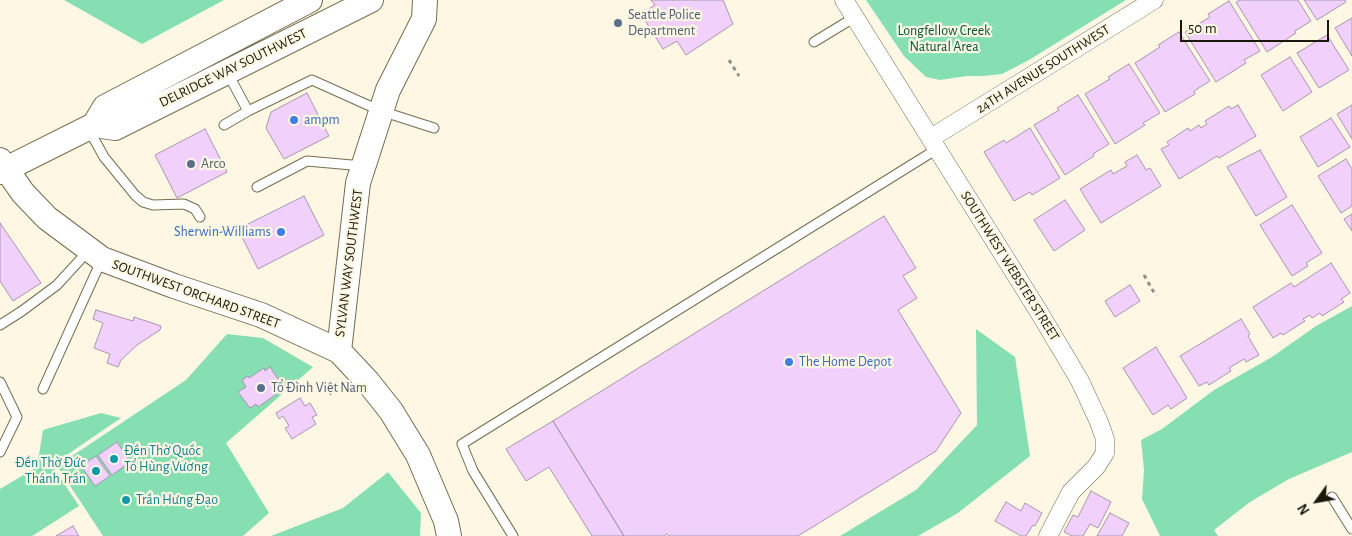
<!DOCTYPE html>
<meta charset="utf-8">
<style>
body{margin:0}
#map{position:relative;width:1352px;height:536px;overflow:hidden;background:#fdf7e4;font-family:"Alegreya Sans",sans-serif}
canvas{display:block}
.north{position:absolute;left:1292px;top:476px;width:50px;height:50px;-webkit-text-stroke:4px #fdf7e4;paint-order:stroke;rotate:238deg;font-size:14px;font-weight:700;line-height:20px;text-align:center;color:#1a170b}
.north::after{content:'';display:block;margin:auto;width:18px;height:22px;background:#1a170b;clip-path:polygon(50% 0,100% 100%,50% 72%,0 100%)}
.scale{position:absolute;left:1180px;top:20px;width:149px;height:22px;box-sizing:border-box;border:2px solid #1a170b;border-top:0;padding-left:6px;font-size:15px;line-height:18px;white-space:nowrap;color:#1a170b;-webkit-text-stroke:4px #fdf7e4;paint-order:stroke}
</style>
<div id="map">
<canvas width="1352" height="536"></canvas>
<div class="north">N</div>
<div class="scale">50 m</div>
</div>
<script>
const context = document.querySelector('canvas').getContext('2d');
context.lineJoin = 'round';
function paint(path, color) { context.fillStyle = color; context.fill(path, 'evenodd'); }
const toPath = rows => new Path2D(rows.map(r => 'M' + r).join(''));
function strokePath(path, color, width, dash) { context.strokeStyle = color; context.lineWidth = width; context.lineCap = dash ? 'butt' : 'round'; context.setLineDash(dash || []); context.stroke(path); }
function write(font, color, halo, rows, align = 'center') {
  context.font = font + ' "Alegreya Sans",sans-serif'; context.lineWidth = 4.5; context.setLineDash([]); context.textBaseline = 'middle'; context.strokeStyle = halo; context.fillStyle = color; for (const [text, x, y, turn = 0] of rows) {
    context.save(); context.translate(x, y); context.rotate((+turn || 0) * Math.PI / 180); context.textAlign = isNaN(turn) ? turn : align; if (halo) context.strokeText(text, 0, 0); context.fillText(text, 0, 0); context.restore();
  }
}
paint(toPath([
 [64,0,224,0,142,44],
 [866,0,1126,0,1029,60,1002,74,983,76,967,76,940,80,926,77,904,56],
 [1352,306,1352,452,1289,479,1250,502,1214,530,1218,536,1160,536,1142,499,1144,470,1141,440,1162,429,1214,390,1272,357,1316,326],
 [976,329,1015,357,1030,456,958,513,918,536,840,536,916,490,977,425],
 [227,334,263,338,313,367,226,443,269,513,243,536,103,536,57,466,186,380],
 [101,413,121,418,52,465,79,506,32,536,0,536,0,489,37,467,43,430],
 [388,472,421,513,420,536,271,536,343,508]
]), '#85dfb3');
const building = toPath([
 [651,0,723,0,733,24,686,55,677,41,663,49,641,14,655,5,651,0],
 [1240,0,1298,0,1311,21,1295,31,1296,33,1267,52,1236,2,1240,0],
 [1304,0,1345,0,1346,2,1317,20,1304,0],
 [1229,1,1260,51,1244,60,1246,63,1216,82,1185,32,1210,17,1208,14,1229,1],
 [1352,18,1352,56,1335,28,1352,18],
 [1179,32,1210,81,1194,91,1195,94,1165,112,1135,63,1160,47,1158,45,1179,32],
 [1327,35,1349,70,1319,88,1297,53,1327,35],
 [1290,57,1312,92,1283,111,1261,75,1290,57],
 [1129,64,1160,113,1143,123,1145,125,1115,144,1085,94,1110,79,1108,77,1129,64],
 [307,93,329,136,284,159,266,128,271,112,307,93],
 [1078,95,1109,144,1093,154,1094,156,1065,175,1034,125,1059,110,1057,108,1078,95],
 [1238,105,1256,136,1219,158,1217,156,1179,179,1161,149,1169,145,1167,142,1188,128,1190,131,1199,125,1201,128,1207,124,1205,121,1229,106,1231,109,1238,105],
 [1352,105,1352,139,1337,114,1352,105],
 [1331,118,1350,147,1318,167,1300,137,1331,118],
 [1030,128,1060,178,1032,195,1030,192,1014,201,984,152,1004,140,1006,143,1030,128],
 [205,129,227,172,177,198,155,155,205,129],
 [1260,150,1287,197,1256,216,1227,167,1260,150],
 [1137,155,1146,170,1150,168,1161,186,1101,223,1080,189,1111,170,1113,174,1127,166,1125,162,1137,155],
 [1346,159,1352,169,1352,206,1341,213,1318,176,1346,159],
 [304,196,324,235,258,269,238,229,304,196],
 [1065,200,1085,230,1054,251,1034,220,1065,200],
 [1292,205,1322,253,1306,263,1308,266,1292,276,1260,225,1292,205],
 [1352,214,1352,231,1344,219,1352,214],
 [884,216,916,268,903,276,917,298,898,310,961,413,936,451,798,536,669,536,667,534,664,536,624,536,553,421,884,216],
 [0,223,41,283,13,301,0,281,0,223],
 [1331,263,1350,293,1341,299,1344,302,1322,316,1320,313,1312,318,1310,315,1303,319,1305,321,1283,335,1281,333,1273,338,1253,307,1291,283,1294,287,1331,263],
 [1130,285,1140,301,1115,317,1105,301,1130,285],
 [96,310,133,321,134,317,161,326,160,330,137,345,121,360,118,367,107,363,110,354,94,348,103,323,93,319,96,310],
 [1241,319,1250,334,1248,336,1259,355,1246,362,1244,359,1229,368,1231,371,1209,385,1207,382,1199,386,1180,356,1241,319],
 [1156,347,1187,398,1171,409,1168,405,1153,415,1123,368,1156,347],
 [270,367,282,385,276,389,278,393,258,407,256,404,250,408,238,392,246,387,242,380,248,376,249,378,264,368,265,371,270,367],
 [300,398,305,406,310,403,317,415,312,417,316,424,292,439,285,428,289,426,283,416,279,419,276,413,300,398],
 [553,421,624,536,592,536,549,467,526,481,506,449,553,421],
 [117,442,130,462,112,475,98,455,117,442],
 [96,456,110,476,95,486,81,466,96,456],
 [1091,491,1111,502,1098,528,1090,524,1083,536,1072,536,1064,532,1073,515,1078,517,1091,491],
 [1006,502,1021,511,1025,503,1042,513,1035,526,1033,525,1026,536,1021,536,995,521,1006,502],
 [1110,513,1129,523,1122,536,1097,536,1110,513],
 [73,526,79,536,56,536,73,526]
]);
paint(building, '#f1d1fc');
strokePath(building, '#a895af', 1);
const lane = toPath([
 [814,42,855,17],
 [248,111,312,80,381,111,434,128],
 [224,125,248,111,227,72],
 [88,128,104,157,135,195,143,202,153,205,184,204,195,209,200,217],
 [257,187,307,161,363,166],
 [0,325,22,311,57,285,89,250],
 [0,382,17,417,0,452],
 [43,389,102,259],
 [1332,497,1352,529],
 [513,536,473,471,462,444,937,149]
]);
const street = toPath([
 [844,0,1039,312,1080,381,1099,422,1105,439,1105,453,1096,467,1071,492,1048,536],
 [931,138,1154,0]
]);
const secondary = toPath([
 [94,125,115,128,371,0],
 [0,160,23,193,47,218,102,259,174,286,261,315,339,351,368,382,391,411,418,455,446,521,449,536],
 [0,172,94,125,105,107,310,0],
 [339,351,358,183,388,90,424,19,425,0]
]);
strokePath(lane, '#766d51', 11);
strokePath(street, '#766d51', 19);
strokePath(secondary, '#766d51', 26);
strokePath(toPath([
 [729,60,739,76],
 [1144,275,1156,296]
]), '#969181', 3, [4, 4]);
strokePath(lane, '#fff', 9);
strokePath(street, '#fff', 18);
strokePath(secondary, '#fff', 24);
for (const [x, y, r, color] of [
 [618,23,5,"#5c6f8a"],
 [294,120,5,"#3f7fe0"],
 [191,164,5,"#5c6f8a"],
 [281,232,5,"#3f7fe0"],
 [789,362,5,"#3f7fe0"],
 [261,388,5,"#5c6f8a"],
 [114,459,5,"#0f9aa8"],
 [96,471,5,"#0f9aa8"],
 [126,500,5,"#0f9aa8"]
]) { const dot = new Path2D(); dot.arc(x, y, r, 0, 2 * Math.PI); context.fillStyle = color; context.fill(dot); strokePath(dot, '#fdf7e4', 2); }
write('14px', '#4e5e75', '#fdf7e4', [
 ["Seattle Police",628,15],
 ["Department",628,31],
 ["Arco",201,164],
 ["Tổ Đình Việt Nam",271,388]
], 'left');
write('14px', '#005135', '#fdf7e4', [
 ["Longfellow Creek",944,31],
 ["Natural Area",944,47]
]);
write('14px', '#1a170b', '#fdf7e4', [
 ["DELRIDGE WAY SOUTHWEST",233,68,-26],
 ["24TH AVENUE SOUTHWEST",1043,69,-32],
 ["SYLVAN WAY SOUTHWEST",349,263,-83],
 ["SOUTHWEST WEBSTER STREET",1010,266,58],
 ["SOUTHWEST ORCHARD STREET",196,294,20]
]);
write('14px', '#366cbe', '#fdf7e4', [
 ["ampm",304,120],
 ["Sherwin-Williams",271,232,"right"],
 ["The Home Depot",799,362]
], 'left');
write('14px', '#0d838f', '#fdf7e4', [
 ["Đền Thờ Quốc",124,451],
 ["Tổ Hùng Vương",124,467],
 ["Đền Thờ Đức",86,463,"right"],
 ["Thánh Trần",86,479,"right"],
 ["Trần Hưng Đạo",136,500]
], 'left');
</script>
